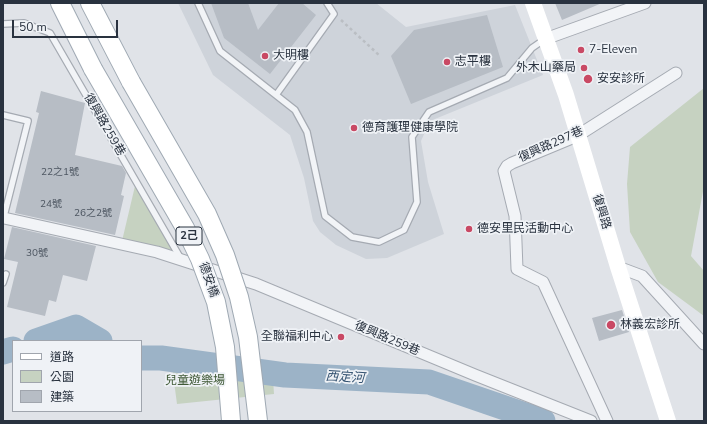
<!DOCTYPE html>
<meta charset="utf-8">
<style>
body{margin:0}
#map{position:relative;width:707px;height:424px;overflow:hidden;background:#e0e3e8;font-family:"Nunito Sans","Noto Sans TC",sans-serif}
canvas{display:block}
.frame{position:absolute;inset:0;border:4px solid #29323f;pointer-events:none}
.legend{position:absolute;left:12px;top:340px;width:130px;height:72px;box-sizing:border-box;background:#eff2f6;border:1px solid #a0a5ad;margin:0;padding:5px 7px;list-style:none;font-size:12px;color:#29323f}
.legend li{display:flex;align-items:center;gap:8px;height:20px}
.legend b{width:20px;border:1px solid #a0a5ad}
.scale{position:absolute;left:12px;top:20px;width:106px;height:18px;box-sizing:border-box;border:2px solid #29323f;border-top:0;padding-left:5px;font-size:12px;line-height:14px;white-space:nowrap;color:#29323f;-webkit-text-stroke:3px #eff2f6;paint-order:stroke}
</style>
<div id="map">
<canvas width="707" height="424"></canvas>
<div class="frame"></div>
<ul class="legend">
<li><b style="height:5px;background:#fff"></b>道路</li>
<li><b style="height:11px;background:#c6d2c1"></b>公園</li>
<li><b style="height:11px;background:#b7bdc5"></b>建築</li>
</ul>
<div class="scale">50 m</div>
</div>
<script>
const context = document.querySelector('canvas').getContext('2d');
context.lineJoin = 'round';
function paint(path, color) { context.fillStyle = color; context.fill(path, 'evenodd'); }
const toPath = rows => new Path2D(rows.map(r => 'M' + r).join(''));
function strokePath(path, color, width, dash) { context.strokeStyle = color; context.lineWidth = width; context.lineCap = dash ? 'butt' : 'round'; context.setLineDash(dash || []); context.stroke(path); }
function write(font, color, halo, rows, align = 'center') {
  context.font = font + ' "Nunito Sans","Noto Sans TC",sans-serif'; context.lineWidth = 3.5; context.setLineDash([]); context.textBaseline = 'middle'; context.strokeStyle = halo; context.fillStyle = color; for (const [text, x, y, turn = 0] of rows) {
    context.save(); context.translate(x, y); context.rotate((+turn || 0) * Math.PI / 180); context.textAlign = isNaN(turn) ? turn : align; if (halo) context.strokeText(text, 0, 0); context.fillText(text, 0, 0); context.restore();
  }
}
paint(toPath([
 [178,3,376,3,406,27,515,5,543,75,430,121,421,141,428,182,444,234,387,258,366,259,336,245,320,232,313,221,304,178,290,135,213,75]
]), '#ced3da');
paint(toPath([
 [704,88,704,186,691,256,704,271,704,316,658,282,630,232,627,184,630,147],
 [135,186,178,257,122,241],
 [171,359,272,364,274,394,177,404]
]), '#c6d2c1');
strokePath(toPath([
 [36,341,76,327,100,341],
 [3,352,13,349],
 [141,358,161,358,285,375,429,382,543,421]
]), '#9cb3c7', 25);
paint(toPath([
 [211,3,248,3,258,30,279,3,302,3,316,15,270,74,224,38],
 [555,3,602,3,562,20],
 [487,15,503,67,411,104,391,56,414,30],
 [41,91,85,103,75,155,122,166,126,173,121,195,124,196,115,235,15,213,39,113,36,112],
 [12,227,96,246,87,281,63,275,56,302,49,300,45,316,7,307,18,262,4,259],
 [622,310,629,332,599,341,592,318]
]), '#b7bdc5');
const lane = toPath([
 [198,3,220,51,295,110,307,132,325,216,352,237,379,242,404,230,417,202,412,137,429,112,507,78,532,48,545,39],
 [3,24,24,23,50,33,181,259],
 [276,95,334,14,327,3],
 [3,115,28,121,3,220],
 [3,283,6,274]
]);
const street = toPath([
 [545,39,645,3],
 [4,218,157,252,256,284,475,375,591,421],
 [618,267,642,276,704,344],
 [607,421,543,282,517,269,515,216,504,171,507,166,512,163,577,136,676,73]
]);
const primary = toPath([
 [60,3,93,69],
 [90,3,131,82]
]);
strokePath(lane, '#a5aab2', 8);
strokePath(street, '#a5aab2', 13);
strokePath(primary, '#9fa9b3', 20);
strokePath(toPath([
 [341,20,380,56]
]), '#babec3', 2.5, [3, 3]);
strokePath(lane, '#f2f4f7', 5.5);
strokePath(street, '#f2f4f7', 11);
strokePath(toPath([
 [533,3,566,95,618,267,668,421]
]), '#fff', 16);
strokePath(primary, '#fff', 18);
const primaryBridge = toPath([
 [93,69,185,228,200,259,216,302,225,347,231,421],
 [131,82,207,214,225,255,239,297,248,337,258,421]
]);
strokePath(primaryBridge, '#9fa9b3', 20, []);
strokePath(primaryBridge, '#fff', 18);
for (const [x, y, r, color] of [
 [581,50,4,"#c94964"],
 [265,56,4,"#c94964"],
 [447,62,4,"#c94964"],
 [584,68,4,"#c94964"],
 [588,79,5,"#c94964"],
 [354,128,4,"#c94964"],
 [469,229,4,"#c94964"],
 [611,325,5,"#c94964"],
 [341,337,4,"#c94964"]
]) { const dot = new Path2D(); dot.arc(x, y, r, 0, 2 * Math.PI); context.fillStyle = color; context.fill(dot); strokePath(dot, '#eff2f6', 1.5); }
write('10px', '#4c5560', null, [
 ["22之1號",60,173],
 ["24號",51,205],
 ["26之2號",93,214],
 ["30號",37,254]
]);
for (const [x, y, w] of [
 [189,236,26]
]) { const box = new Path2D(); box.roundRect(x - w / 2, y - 9, w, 18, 3); context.fillStyle = '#eff2f6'; context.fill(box); strokePath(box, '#29323f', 1); }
write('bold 11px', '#29323f', null, [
 ["2己",189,236]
]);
write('12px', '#29323f', '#eff2f6', [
 ["7-Eleven",589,50],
 ["大明樓",273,56],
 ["志平樓",455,62],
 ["外木山藥局",576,68,"right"],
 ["安安診所",597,79],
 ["德育護理健康學院",362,128],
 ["德安里民活動中心",477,229],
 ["林義宏診所",620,325],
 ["全聯福利中心",333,337,"right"]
], 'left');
write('12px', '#29323f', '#eff2f6', [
 ["復興路259巷",104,125,60],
 ["復興路297巷",551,145,-24],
 ["復興路",601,212,73],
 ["德安橋",208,280,70],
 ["復興路259巷",387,339,23]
]);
write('12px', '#405a37', '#eff2f6', [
 ["兒童遊樂場",195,381]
]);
write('italic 13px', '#355371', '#eff2f6', [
 ["西定河",345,378,3]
]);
</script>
